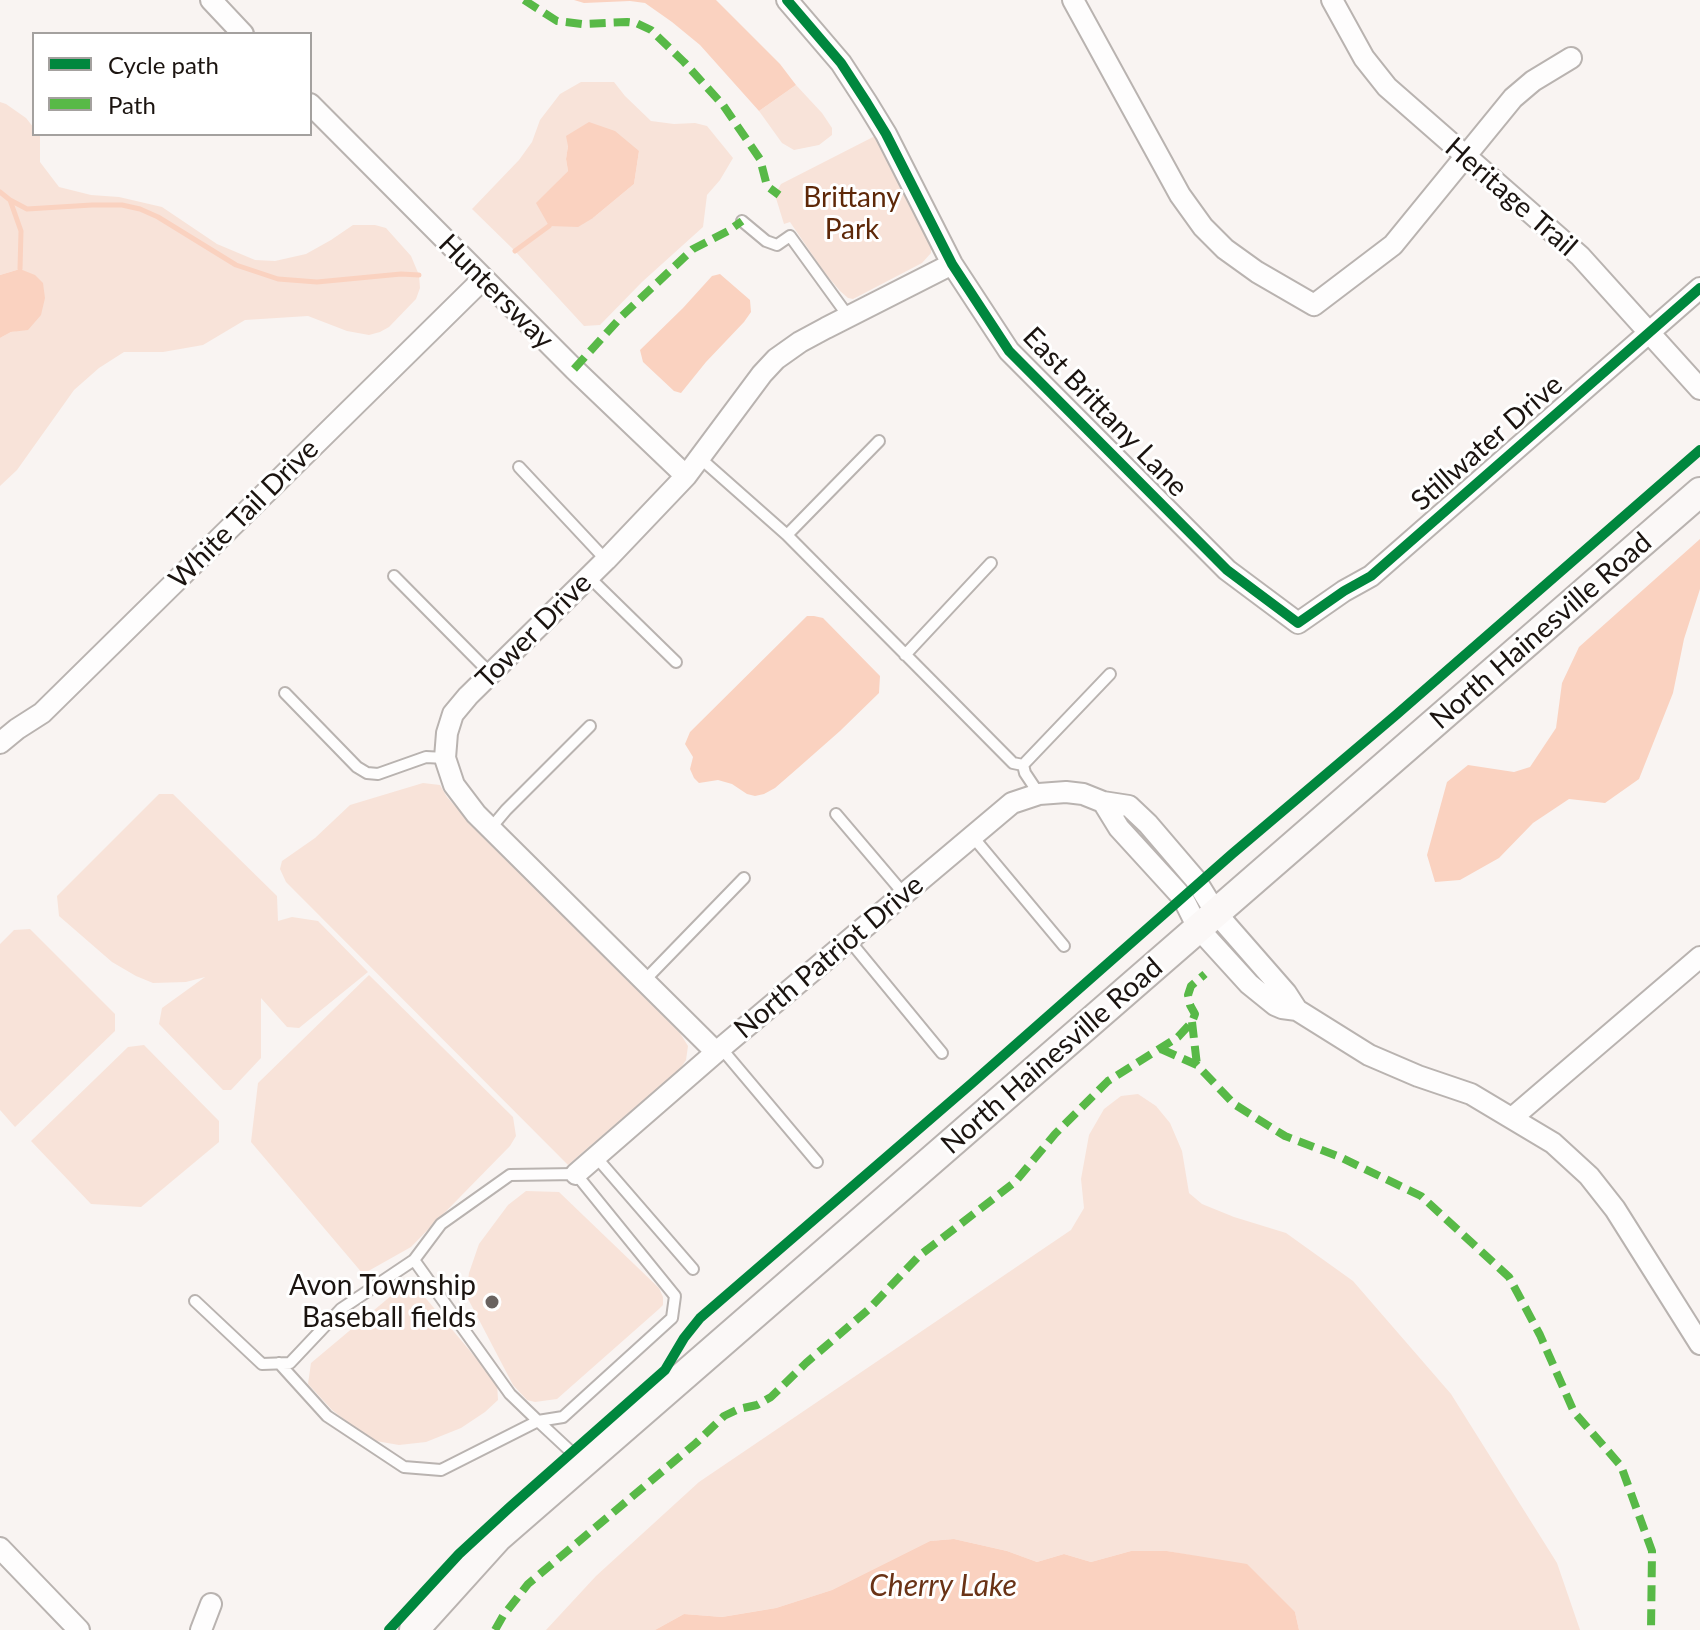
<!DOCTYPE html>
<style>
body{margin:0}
#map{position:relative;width:1700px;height:1630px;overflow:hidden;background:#f9f4f2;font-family:Lato,sans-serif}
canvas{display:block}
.legend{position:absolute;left:32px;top:32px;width:280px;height:104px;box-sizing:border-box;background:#fff;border:2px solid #a4a19f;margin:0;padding:10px 14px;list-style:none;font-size:24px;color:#1b1410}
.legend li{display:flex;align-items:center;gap:16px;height:40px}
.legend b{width:40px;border:2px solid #a4a19f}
</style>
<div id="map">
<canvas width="1700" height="1630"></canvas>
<ul class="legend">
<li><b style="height:10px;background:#00873e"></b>Cycle path</li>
<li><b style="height:10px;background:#58b947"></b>Path</li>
</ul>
</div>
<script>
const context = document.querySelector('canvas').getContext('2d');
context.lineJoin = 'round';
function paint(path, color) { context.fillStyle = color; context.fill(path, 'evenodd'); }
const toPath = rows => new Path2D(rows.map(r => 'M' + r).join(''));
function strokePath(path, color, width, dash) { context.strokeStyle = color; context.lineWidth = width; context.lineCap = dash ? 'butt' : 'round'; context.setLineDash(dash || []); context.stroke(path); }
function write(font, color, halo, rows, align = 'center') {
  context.font = font + ' Lato,sans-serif'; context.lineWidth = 6; context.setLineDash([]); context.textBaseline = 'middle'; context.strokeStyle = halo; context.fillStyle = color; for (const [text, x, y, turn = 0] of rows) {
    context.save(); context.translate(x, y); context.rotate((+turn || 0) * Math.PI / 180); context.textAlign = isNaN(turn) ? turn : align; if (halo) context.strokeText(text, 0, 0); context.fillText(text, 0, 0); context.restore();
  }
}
paint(toPath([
 [581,82,614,82,625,96,651,121,674,124,695,123,707,126,733,158,720,180,707,195,703,227,642,282,600,325,584,326,515,251,472,209,519,160,532,142,540,120,560,94],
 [568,146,639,151,634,184,593,218,537,203,568,171,566,159],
 [796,85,822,113,832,128,832,135,819,145,794,150,782,143,759,111],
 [0,102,6,104,26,118,34,128,34,134,40,135,40,162,59,187,91,195,119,197,162,207,217,244,255,260,275,261,306,254,331,240,353,225,375,225,386,228,411,256,419,275,420,288,416,299,389,327,380,332,369,335,347,331,308,316,245,320,203,345,163,352,124,352,99,368,74,390,17,470,0,486,0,338,11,332,22,330,20,269,0,275],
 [875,136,885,152,890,168,924,227,931,243,931,253,922,263,853,299,848,298,840,291,824,272,790,222,784,224,775,195,781,184],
 [423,783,440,785,447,797,469,822,680,1033,688,1046,686,1060,680,1069,568,1165,286,882,280,869,282,861,315,838,350,805],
 [159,794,173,794,277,896,278,921,292,917,318,921,368,972,299,1028,287,1027,261,998,261,1058,231,1090,223,1090,159,1024,162,1008,205,977,186,982,153,983,136,976,112,962,59,916,57,896],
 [30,929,115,1014,115,1031,15,1127,0,1110,0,944,14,930],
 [369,975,513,1117,516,1136,510,1146,411,1247,363,1274,251,1142,258,1083],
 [144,1045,219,1121,219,1142,141,1207,91,1204,31,1141,128,1047],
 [1138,1094,1156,1106,1170,1123,1182,1151,1189,1193,1202,1204,1234,1217,1286,1233,1353,1281,1451,1394,1557,1563,1580,1630,1299,1630,1295,1612,1199,1557,1167,1551,1131,1551,1091,1562,1064,1554,1037,1562,1007,1551,954,1539,930,1541,832,1590,776,1608,722,1617,684,1614,655,1630,546,1630,596,1576,699,1482,1071,1230,1084,1208,1081,1179,1089,1135,1104,1109,1121,1096],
 [526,1191,559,1192,659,1288,663,1297,663,1305,659,1309,557,1399,535,1402,527,1400,513,1385,466,1295,469,1273,479,1244,508,1205],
 [404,1285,418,1289,497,1383,498,1400,485,1412,461,1428,426,1442,399,1445,376,1441,351,1425,332,1410,308,1384,311,1363]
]), '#f8e3d9');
paint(toPath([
 [574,0,716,0,780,64,796,85,759,111,700,45,672,22,645,3,630,1,584,3],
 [589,122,615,131,639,151,634,184,593,218,578,227,549,226,536,203,568,171,566,159,568,146,566,136],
 [20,269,35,275,43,283,45,298,41,315,28,330,11,332,0,338,0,275],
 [720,274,750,300,751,312,744,322,706,362,681,393,674,391,643,362,640,350,683,308,712,276],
 [1700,539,1700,589,1684,639,1673,693,1639,779,1605,803,1569,799,1533,823,1499,858,1460,880,1435,882,1427,855,1447,782,1468,765,1514,772,1530,767,1556,728,1562,683,1579,647],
 [807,616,814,616,823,618,880,676,879,693,840,731,798,768,775,788,764,794,755,796,747,794,732,784,718,780,699,783,694,778,690,769,693,757,685,744,690,732],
 [954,1539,1007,1551,1037,1562,1064,1554,1091,1562,1131,1551,1167,1551,1247,1564,1295,1612,1299,1630,655,1630,684,1614,722,1617,776,1608,832,1590,930,1541]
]), '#fad2c0');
strokePath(toPath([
 [0,192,10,200,27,209,92,205,122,205,140,209,158,217,236,265,278,279,317,282,401,274,419,275],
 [10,200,21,231,20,269],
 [515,251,549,226]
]), '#fad2c0', 5);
const service = toPath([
 [742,221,766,241,777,245,790,236,848,316],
 [700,458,787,535,1013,763,1023,765,1025,773,1039,794],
 [519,467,606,560],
 [787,535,879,441],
 [394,576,491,674],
 [589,577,676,662],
 [905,655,991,563],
 [285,693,357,767,367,773,378,774,426,757,445,758],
 [1023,765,1110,674],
 [836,814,904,894],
 [490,829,506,810,590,726],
 [973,837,1064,946],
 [849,940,942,1053],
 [644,981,744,878],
 [721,1048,817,1162],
 [596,1157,693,1269],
 [576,1174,675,1296,672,1318,563,1417,538,1421,510,1394,414,1260,441,1224,510,1175,576,1174],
 [195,1301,262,1364,290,1363,341,1309,414,1260],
 [279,1363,327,1416,404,1467,441,1470,538,1421,582,1462]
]);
const minor = toPath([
 [211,0,243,34],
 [787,0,841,63,867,103,886,134,952,264,1009,351,1227,570,1298,623,1344,591,1371,576,1700,288],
 [1073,0,1180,195,1203,227,1225,249,1257,272,1314,305,1393,245,1513,98,1533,81,1571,58],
 [1332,0,1364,58,1387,87,1580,256,1700,389],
 [310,104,574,369,686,476],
 [0,743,17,729,42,713,483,279],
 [1103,802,1119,828,1183,898,1198,928,1249,984,1275,1005,1282,1008,1297,1010,1369,1055,1418,1076,1471,1094,1553,1143,1589,1176,1615,1209,1700,1344],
 [716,1052,476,814,454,785,445,758,447,733,453,714,468,696,606,560,686,476,762,374,776,359,800,342,826,328,952,264],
 [1512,1118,1700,957],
 [576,1174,721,1048,1012,803,1039,794,1066,792,1083,794,1103,802,1129,806,1148,824,1195,879,1216,913,1286,993,1297,1010],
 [0,1548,79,1630],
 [201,1630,211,1604]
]);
const secondary = toPath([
 [414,1630,497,1538,1700,492]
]);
strokePath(service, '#b9b3b0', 14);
strokePath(minor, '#b9b3b0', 24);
strokePath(secondary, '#b9b3b0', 32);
strokePath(service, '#fefdfd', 10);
strokePath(minor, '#fefdfd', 20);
strokePath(secondary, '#fbf8f7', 28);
strokePath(toPath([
 [524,0,557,21,582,24,627,22,636,23,651,30,684,62,723,105,760,159,767,186,779,195],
 [574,369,622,316,693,249,728,231,742,221],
 [1192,1022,1197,1065],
 [1161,1049,1197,1065,1234,1104,1285,1136,1340,1157,1421,1196,1509,1277,1540,1335,1574,1412,1621,1466,1652,1551,1651,1630],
 [495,1630,503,1616,528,1584,696,1443,724,1416,739,1409,757,1405,771,1397,806,1363,869,1309,919,1256,1015,1182,1055,1134,1108,1081,1178,1037,1192,1022,1195,1014,1190,1005,1188,995,1191,986,1205,974]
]), '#58b947', 8, [16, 8]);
strokePath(toPath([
 [787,0,841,63,867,103,886,134,952,264,1009,351,1227,570,1298,623,1344,591,1371,576,1700,288],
 [389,1630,459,1554,510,1507,665,1370,684,1338,700,1318,971,1084,1232,854,1396,715,1700,450]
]), '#00873e', 10);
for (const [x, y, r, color] of [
 [492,1302,8,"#69625f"]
]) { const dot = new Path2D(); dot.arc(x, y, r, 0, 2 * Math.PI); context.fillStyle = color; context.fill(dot); strokePath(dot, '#fff', 3); }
write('28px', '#1b1410', '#fff', [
 ["Heritage Trail",1511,197,41],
 ["Huntersway",496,292,45],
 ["East Brittany Lane",1105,412,46],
 ["Stillwater Drive",1487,443,-41],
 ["White Tail Drive",244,514,-45],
 ["Tower Drive",534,631,-45],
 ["North Hainesville Road",1541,631,-41],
 ["North Patriot Drive",829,957,-40],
 ["North Hainesville Road",1052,1056,-41]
]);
write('28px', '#5e2808', '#fff', [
 ["Brittany",852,198],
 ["Park",852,230]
]);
write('28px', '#1b1410', '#fff', [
 ["Avon Township",476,1286],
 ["Baseball fields",476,1318]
], 'right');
write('italic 30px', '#6a3316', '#fff', [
 ["Cherry Lake",943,1586]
]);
</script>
